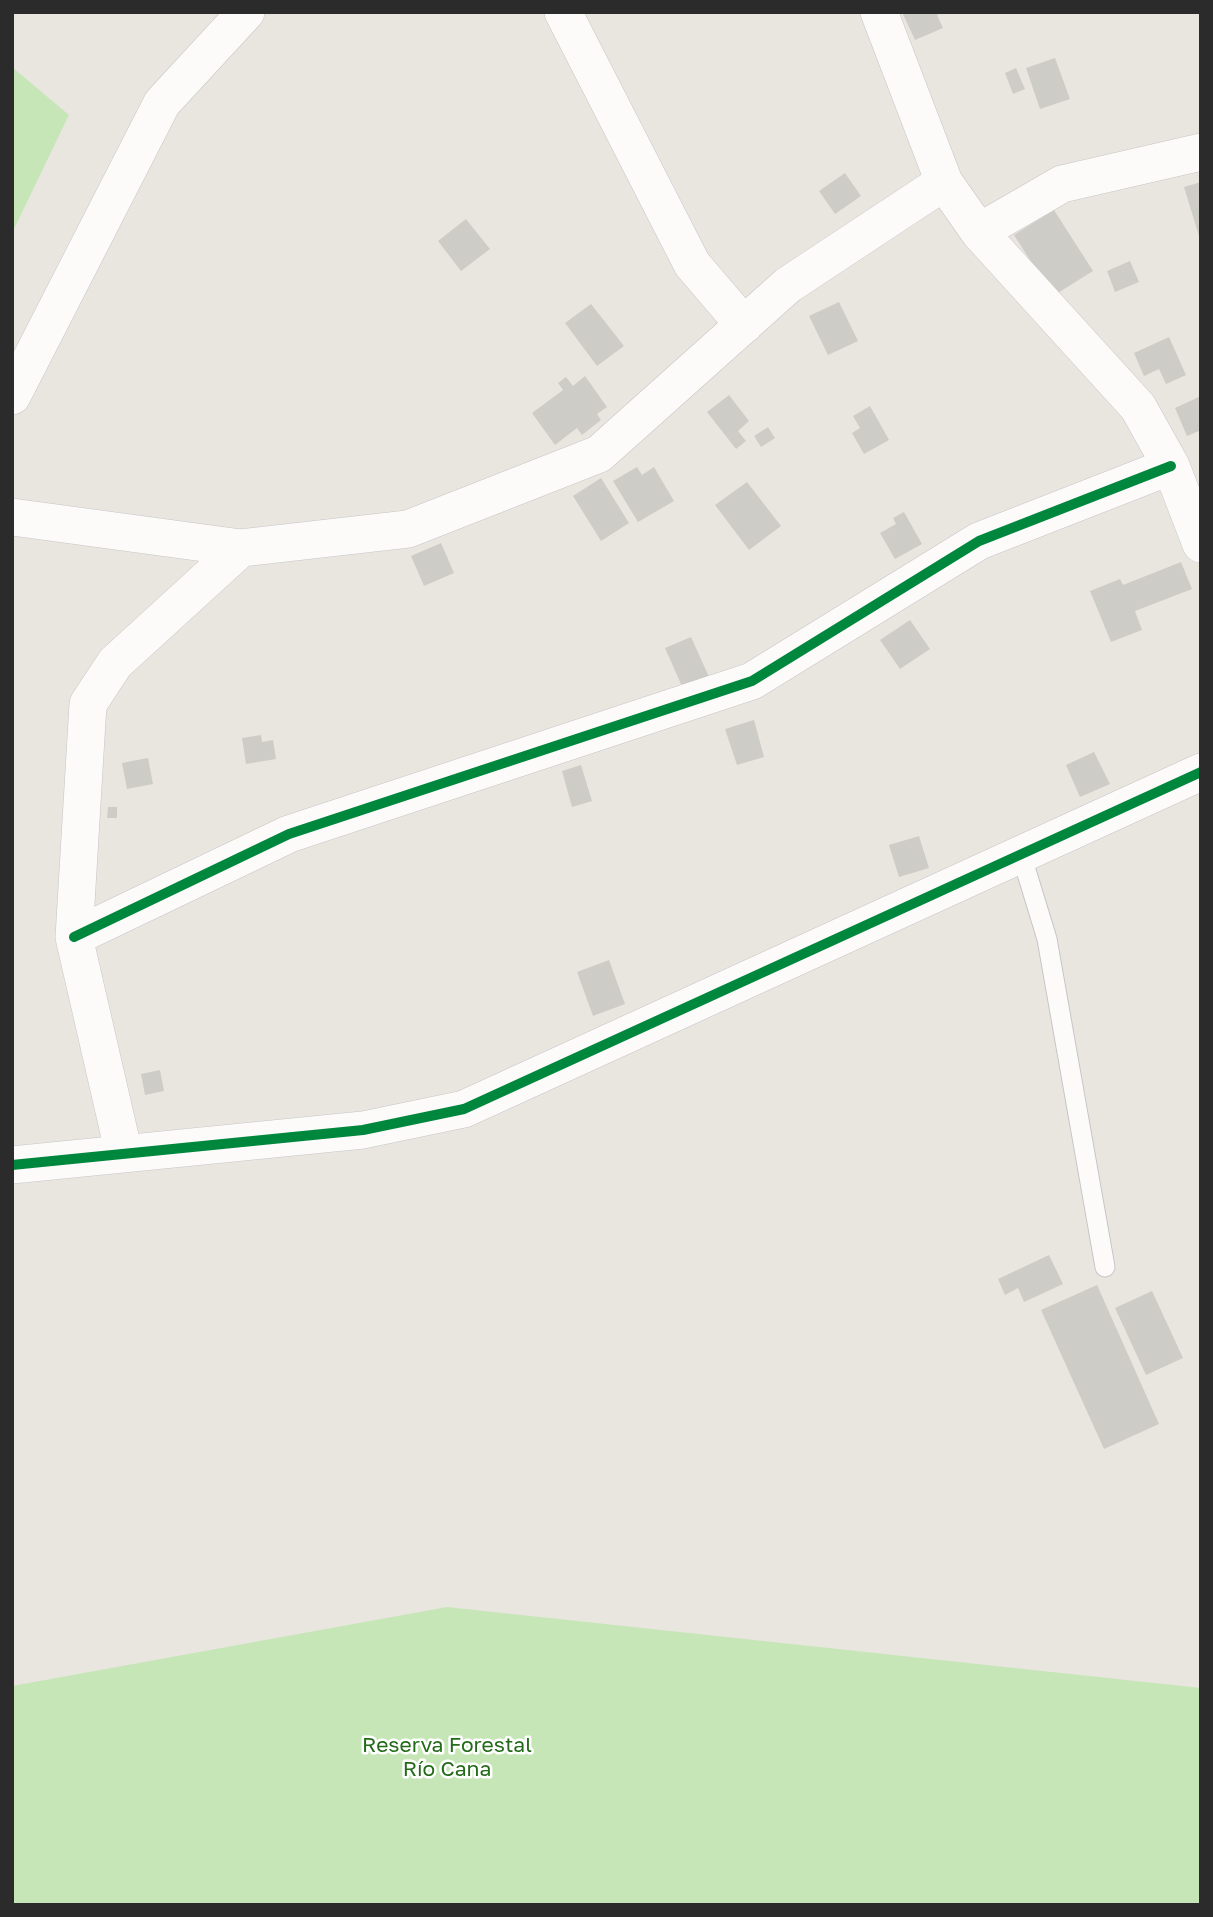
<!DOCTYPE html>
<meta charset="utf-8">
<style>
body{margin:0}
#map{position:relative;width:1213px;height:1917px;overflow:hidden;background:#e9e6e0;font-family:"Golos Text",sans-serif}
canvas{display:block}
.frame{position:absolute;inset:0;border:14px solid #2b2b2b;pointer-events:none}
</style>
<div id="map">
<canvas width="1213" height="1917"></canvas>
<div class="frame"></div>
</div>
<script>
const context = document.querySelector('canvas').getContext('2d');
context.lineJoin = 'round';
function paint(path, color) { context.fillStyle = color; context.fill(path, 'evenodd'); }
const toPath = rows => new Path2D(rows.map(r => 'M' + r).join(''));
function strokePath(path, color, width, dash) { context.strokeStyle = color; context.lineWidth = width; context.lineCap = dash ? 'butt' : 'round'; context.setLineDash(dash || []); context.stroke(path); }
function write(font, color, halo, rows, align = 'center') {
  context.font = font + ' "Golos Text",sans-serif'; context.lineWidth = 5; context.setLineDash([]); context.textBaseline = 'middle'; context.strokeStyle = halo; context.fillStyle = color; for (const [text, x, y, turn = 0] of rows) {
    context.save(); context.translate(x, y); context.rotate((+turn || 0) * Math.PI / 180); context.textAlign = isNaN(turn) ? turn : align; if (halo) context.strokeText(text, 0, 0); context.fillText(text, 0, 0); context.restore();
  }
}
paint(toPath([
 [12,67,69,115,12,233],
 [447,1607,1201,1688,1201,1905,12,1905,12,1686]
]), '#c7e6b8');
paint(toPath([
 [902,12,943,12,937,15,943,28,915,40],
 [1055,58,1070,99,1040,109,1026,68],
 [1016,68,1025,89,1013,94,1005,73],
 [845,173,861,196,835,214,819,191],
 [1201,182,1201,235,1199,236,1184,187],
 [1054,210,1093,271,1053,296,1014,235],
 [466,219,490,249,461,271,438,241],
 [1130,261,1139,282,1115,292,1107,271],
 [839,302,858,341,828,355,809,316],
 [591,304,624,346,597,366,565,323],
 [1169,337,1186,375,1166,384,1159,369,1144,376,1134,353],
 [585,376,607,407,597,414,601,420,582,435,577,428,555,445,532,413,563,390,558,383,566,377,573,386],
 [729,395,749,421,738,431,746,441,736,449,707,412],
 [1201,396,1201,430,1187,436,1175,408],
 [870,406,889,440,864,454,852,433,860,428,853,416],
 [768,427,775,438,761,447,754,436],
 [637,467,642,475,654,467,674,501,638,522,613,481],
 [601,478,629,523,601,541,573,496],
 [747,482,781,526,749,550,715,505],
 [904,512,922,544,895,559,880,533,896,524,893,518],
 [441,543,454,573,424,586,411,556],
 [1181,562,1192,589,1135,611,1142,630,1111,642,1090,591,1120,579,1123,585],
 [910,620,930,649,900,669,880,640],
 [691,637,710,679,684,691,665,648],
 [754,720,764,757,737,765,725,729],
 [261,735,262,742,273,740,276,759,246,764,242,738],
 [1094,752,1110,784,1080,797,1066,765],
 [148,758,153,784,127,789,122,763],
 [581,765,592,801,572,807,562,771],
 [108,807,117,807,117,818,107,818],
 [919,836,929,868,899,877,889,845],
 [609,960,625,1004,593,1016,577,972],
 [160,1070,164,1091,145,1095,141,1074],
 [1049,1255,1063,1284,1024,1302,1018,1288,1005,1295,998,1279],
 [1097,1285,1159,1424,1104,1449,1041,1310],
 [1152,1291,1183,1358,1146,1375,1115,1308]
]), '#ceccc7');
const lane = toPath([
 [1021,854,1047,939,1105,1267]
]);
const street = toPath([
 [563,12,692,264,744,325],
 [879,12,944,182,979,232,1138,407,1171,466,1201,544],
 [979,232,1062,184,1201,152],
 [12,396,162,103,246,12],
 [12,517,241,548,408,529,599,454,788,285,944,182],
 [74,937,289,834,752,681,979,541,1171,466],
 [124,1154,74,937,88,704,115,663,241,548],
 [12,1165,363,1130,464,1109,1201,772]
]);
strokePath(lane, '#c6c5c6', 21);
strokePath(street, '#c6c5c6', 38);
strokePath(lane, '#fcfbfa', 19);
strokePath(street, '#fcfbfa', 37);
strokePath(toPath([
 [74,937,289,834,752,681,979,541,1171,466],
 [12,1165,363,1130,464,1109,1201,772]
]), '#00873e', 10);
write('21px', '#236b18', '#fff', [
 ["Reserva Forestal",447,1745],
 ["Río Cana",447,1769]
]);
</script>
